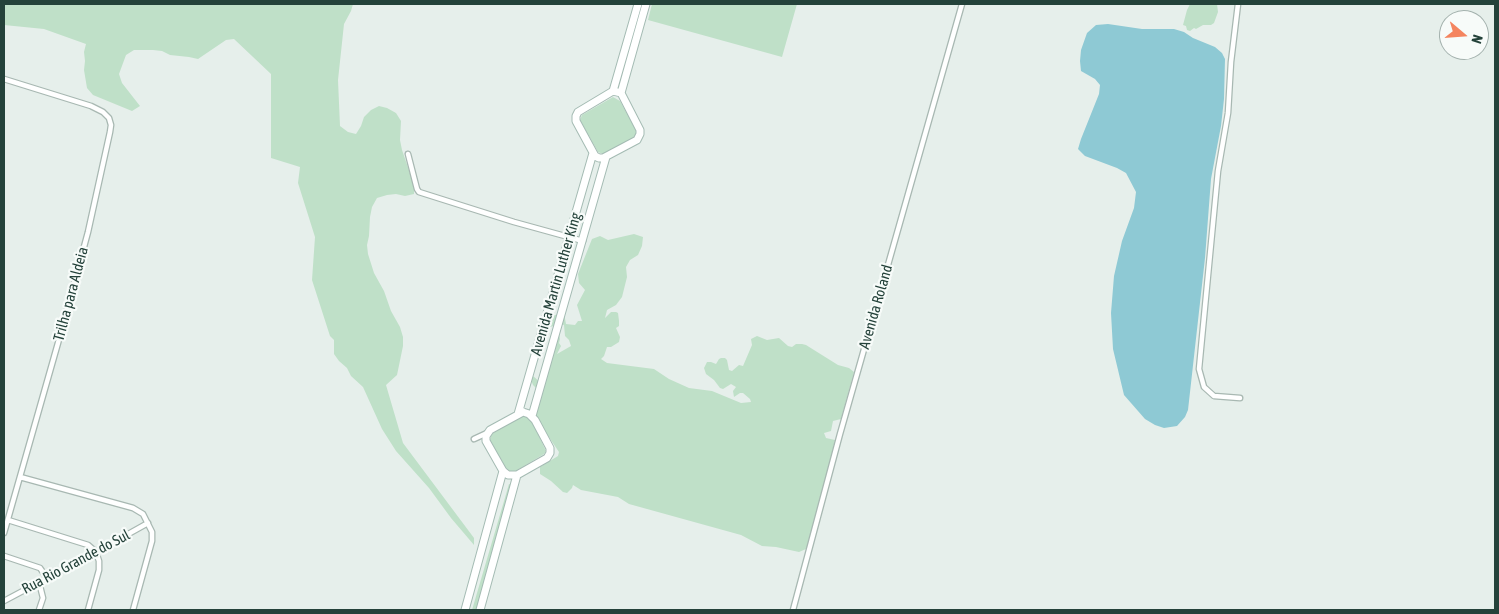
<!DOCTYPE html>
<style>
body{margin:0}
#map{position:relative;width:1499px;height:614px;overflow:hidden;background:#e6efeb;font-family:"Asap Condensed",sans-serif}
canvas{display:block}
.frame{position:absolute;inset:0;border:5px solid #24423a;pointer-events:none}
.north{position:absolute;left:1439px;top:10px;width:50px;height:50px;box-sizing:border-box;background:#f7fbf9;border:1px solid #a3b1ad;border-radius:50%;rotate:108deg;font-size:14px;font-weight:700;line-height:20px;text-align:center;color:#24423a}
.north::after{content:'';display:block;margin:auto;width:18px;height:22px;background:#f4845f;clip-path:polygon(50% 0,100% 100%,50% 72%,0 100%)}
</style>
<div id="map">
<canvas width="1499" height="614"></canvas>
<div class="frame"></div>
<div class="north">N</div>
</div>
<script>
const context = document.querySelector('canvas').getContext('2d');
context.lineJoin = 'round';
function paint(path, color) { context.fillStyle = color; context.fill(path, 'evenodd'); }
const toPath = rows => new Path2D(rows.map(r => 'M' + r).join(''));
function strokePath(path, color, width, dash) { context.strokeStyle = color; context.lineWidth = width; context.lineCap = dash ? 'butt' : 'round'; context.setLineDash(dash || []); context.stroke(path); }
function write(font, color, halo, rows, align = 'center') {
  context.font = font + ' "Asap Condensed",sans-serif'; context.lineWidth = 4.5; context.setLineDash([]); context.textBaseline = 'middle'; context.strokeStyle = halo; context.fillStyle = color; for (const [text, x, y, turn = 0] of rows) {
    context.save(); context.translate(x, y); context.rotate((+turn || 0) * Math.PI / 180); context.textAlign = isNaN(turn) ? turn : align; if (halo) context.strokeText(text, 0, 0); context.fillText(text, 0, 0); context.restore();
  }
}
paint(toPath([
 [4,4,353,4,351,11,344,24,338,80,340,126,348,132,356,134,361,126,364,117,371,110,379,106,387,108,396,113,401,121,400,140,402,150,414,185,414,194,405,196,396,194,387,195,377,198,372,207,370,217,369,236,367,245,368,254,374,273,384,291,391,311,400,327,403,337,403,346,397,375,386,385,403,443,474,538,474,545,451,518,429,488,396,451,382,429,363,387,351,376,347,368,339,361,334,354,334,340,330,336,312,280,315,237,298,183,300,167,271,158,271,74,234,39,226,40,198,59,189,57,170,55,162,51,153,50,134,50,126,55,119,74,122,83,140,106,132,111,93,95,87,88,84,70,85,61,84,52,86,44,44,29,4,25],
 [652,4,797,4,782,57,648,20],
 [1190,4,1217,4,1218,12,1214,23,1211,25,1203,25,1196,29,1194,28,1190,31,1187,30,1186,26,1183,25,1187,10],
 [613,97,620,101,637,132,635,138,603,154,598,152,580,120,582,115],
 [634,234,643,237,642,246,638,255,630,260,626,267,627,277,622,297,616,305,607,310,605,318,611,312,616,312,618,313,619,321,619,326,616,328,620,337,619,342,611,347,607,347,604,356,601,359,607,363,654,369,669,379,689,388,712,391,741,403,751,402,750,399,743,393,740,393,734,397,733,391,736,387,731,384,723,389,720,388,714,380,706,374,704,368,707,362,711,362,716,364,719,359,721,358,725,358,727,360,729,370,732,371,739,365,743,366,752,345,751,339,757,336,767,340,779,338,788,346,792,347,796,344,802,344,806,345,838,365,849,368,854,372,841,419,833,421,831,431,824,433,826,438,835,440,812,536,806,549,799,552,776,547,762,546,741,535,629,504,618,497,581,490,573,485,572,488,567,493,563,492,551,481,540,474,540,467,558,456,559,452,534,415,537,389,533,385,531,380,533,376,540,382,547,365,545,357,549,352,548,351,549,344,554,331,559,333,560,339,559,343,561,346,557,354,571,346,569,340,565,336,564,325,560,324,550,327,547,323,549,315,556,315,560,312,564,313,566,324,575,325,578,321,582,321,577,305,585,290,579,283,578,274,592,239,600,236,608,240],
 [523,416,530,418,546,451,544,454,514,472,508,472,490,440,491,436,493,433],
 [509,484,513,485,478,610,472,610]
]), '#bfe0c8');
paint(toPath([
 [1108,24,1142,29,1174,29,1184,32,1193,38,1215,47,1222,53,1225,59,1224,99,1221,126,1211,179,1205,258,1188,410,1185,417,1177,426,1164,428,1155,425,1145,419,1124,395,1113,349,1111,313,1114,276,1122,241,1134,208,1136,192,1126,173,1117,168,1085,156,1078,149,1081,139,1099,94,1100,85,1095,79,1081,71,1080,61,1081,50,1087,33,1096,25]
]), '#8ec9d4');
const minor = toPath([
 [1238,4,1231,62,1228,113,1218,171,1199,369,1204,387,1214,396,1240,398],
 [4,79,91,106,103,112,109,118,111,125,110,132,88,232,58,343,4,533],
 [408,154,417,189,419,192,514,222,583,241],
 [474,439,487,433],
 [20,477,133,508,143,514,152,532,152,541,133,610],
 [8,520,88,545,96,552,99,561,99,570,88,610],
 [4,556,40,568,47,578],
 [39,582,43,598,39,610],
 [4,601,96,552,148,523],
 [793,610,840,434,962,4]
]);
const secondary = toPath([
 [613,91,621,93,640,130,640,134,637,140,603,158,599,158,595,156,576,121,576,116,578,112,613,91],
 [613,91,638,4],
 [621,93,646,4],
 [523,412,529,414,535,420,550,448,550,453,547,458,517,475,508,475,503,471,486,441,486,436,490,430,523,412],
 [518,414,593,153],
 [532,416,606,157],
 [465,610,503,471],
 [480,610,517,475]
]);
strokePath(minor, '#a8b8b2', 7);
strokePath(secondary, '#a4bbb3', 9);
strokePath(minor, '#fff', 4.5);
strokePath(secondary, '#fff', 7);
write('15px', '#24423a', '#f7fbf9', [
 ["Avenida Martin Luther King",556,284,-74],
 ["Trilha para Aldeia",71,294,-75],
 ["Avenida Roland",876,307,-74],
 ["Rua Rio Grande do Sul",76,562,-28]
]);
</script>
